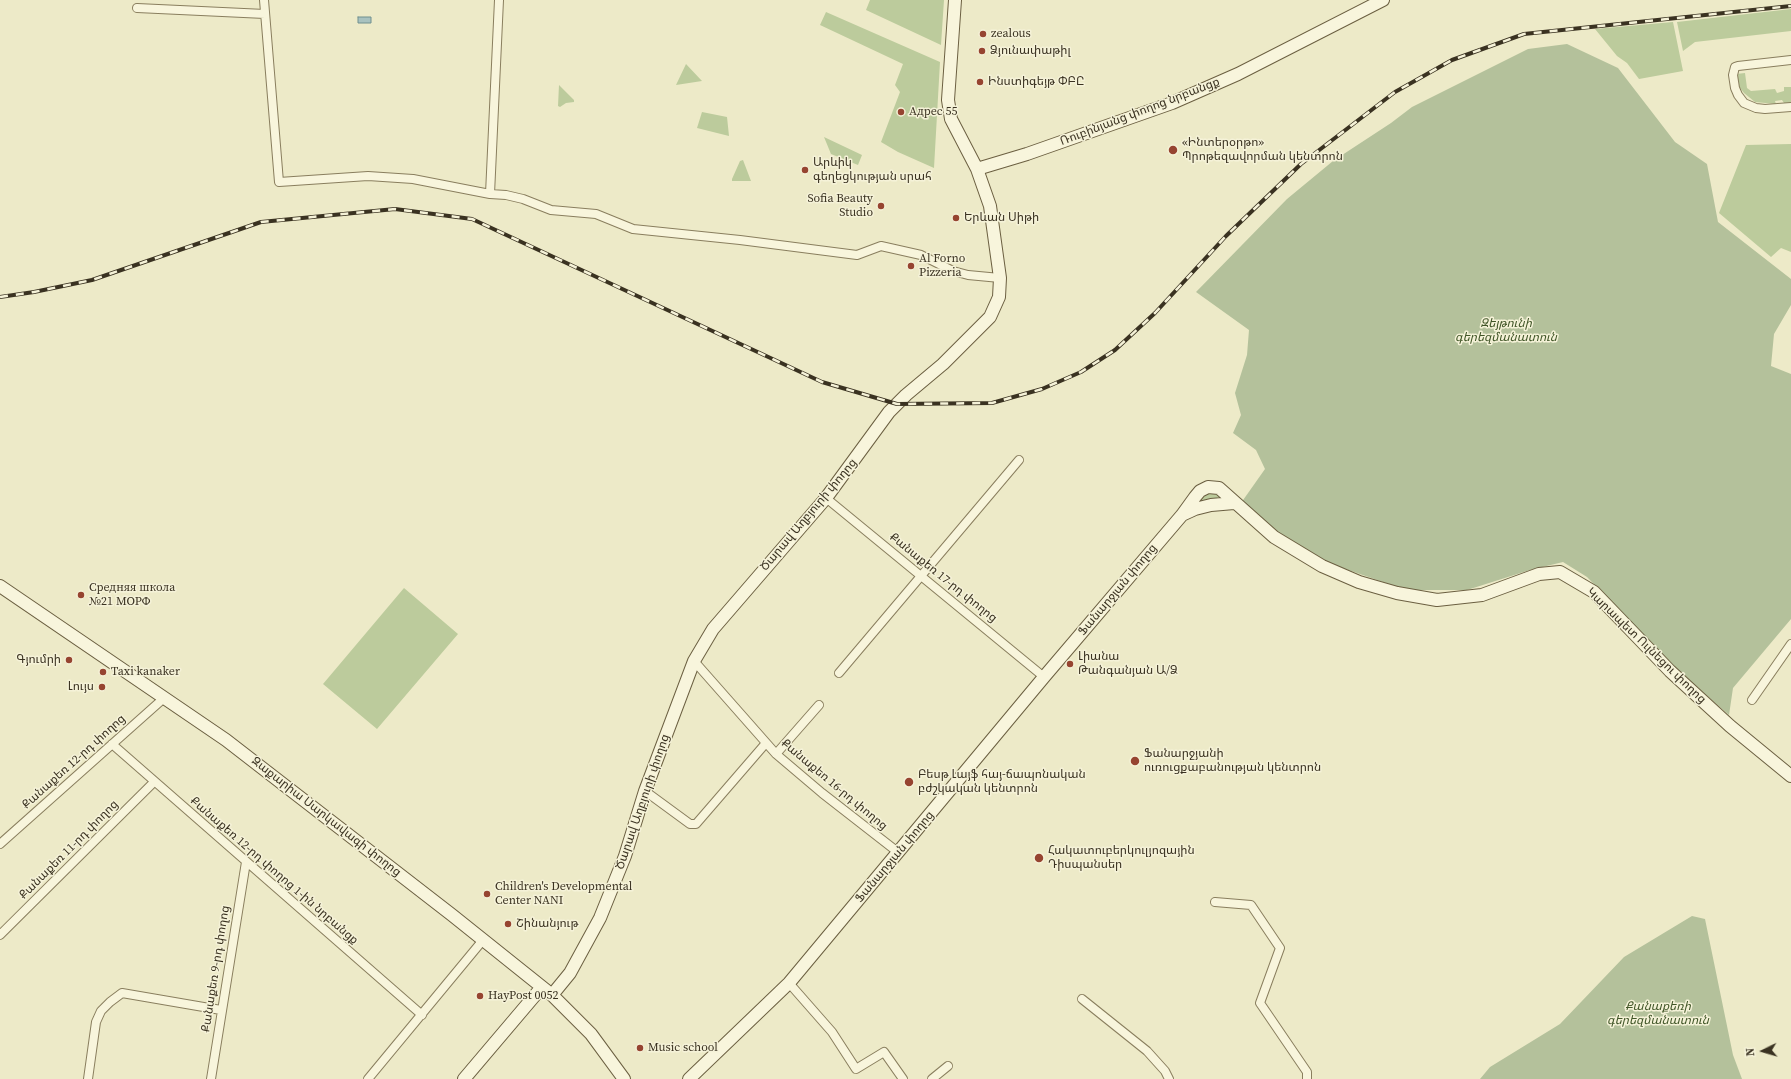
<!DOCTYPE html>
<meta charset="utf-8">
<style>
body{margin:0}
#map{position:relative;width:1791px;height:1079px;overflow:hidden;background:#edeac8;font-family:"Source Serif 4",serif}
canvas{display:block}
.north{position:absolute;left:1743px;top:1031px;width:40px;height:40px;-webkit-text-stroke:3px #f5f2d8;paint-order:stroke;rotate:265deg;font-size:11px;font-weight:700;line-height:16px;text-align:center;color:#3a3221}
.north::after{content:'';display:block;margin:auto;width:14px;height:18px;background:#3a3221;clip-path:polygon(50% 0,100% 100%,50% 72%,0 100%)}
</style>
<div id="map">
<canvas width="1791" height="1079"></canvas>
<div class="north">N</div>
</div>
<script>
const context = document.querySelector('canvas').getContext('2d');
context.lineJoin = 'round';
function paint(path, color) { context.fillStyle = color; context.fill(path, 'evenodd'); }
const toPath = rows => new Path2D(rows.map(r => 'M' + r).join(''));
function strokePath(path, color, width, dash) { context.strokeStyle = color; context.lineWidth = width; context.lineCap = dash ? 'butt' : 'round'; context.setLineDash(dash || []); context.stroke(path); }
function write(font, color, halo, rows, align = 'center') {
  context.font = font + ' "Source Serif 4","Noto Sans Armenian",serif'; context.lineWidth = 3; context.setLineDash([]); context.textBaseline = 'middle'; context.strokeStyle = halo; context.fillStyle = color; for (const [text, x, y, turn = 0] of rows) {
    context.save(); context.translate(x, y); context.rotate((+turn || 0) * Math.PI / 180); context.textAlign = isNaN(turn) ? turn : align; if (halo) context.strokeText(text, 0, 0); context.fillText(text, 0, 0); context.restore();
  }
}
paint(toPath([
 [870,0,944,0,941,45,866,10],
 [1791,9,1791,31,1695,42,1683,51,1677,22],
 [826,12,940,62,934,168,898,152,881,142,900,92,895,85,903,64,820,25],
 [1673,22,1683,71,1639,79,1627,63,1617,56,1595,29],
 [686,64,702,81,676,85],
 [1745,73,1747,88,1751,91,1775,89,1777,93,1784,91,1784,87,1791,87,1791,103,1784,103,1782,100,1775,101,1776,104,1755,102,1744,93,1737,84,1736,74],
 [559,85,574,100,574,102,566,103,560,107,558,106],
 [702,112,727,117,729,136,697,128],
 [824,137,862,155,858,165,831,154],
 [1791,144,1791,252,1781,248,1771,257,1719,213,1746,145],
 [743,160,751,181,732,181,732,179,740,161],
 [1214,492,1219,495,1220,499,1197,505,1202,495],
 [404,588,458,634,377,729,323,684]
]), '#bccb9c');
paint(toPath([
 [1567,44,1618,68,1675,142,1707,164,1718,222,1791,279,1791,305,1774,334,1771,366,1791,374,1791,619,1733,688,1729,715,1684,676,1587,577,1563,562,1530,570,1467,590,1406,590,1331,564,1273,529,1241,503,1265,469,1256,450,1233,433,1241,415,1235,393,1247,355,1249,330,1196,292,1287,199,1333,161,1391,123,1412,107,1528,49],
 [1692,916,1705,919,1733,1055,1742,1079,1480,1079,1490,1067,1560,1024,1624,957]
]), '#b4c19b');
const water = toPath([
 [358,17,371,17,371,23,358,23,358,17]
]);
paint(water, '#a9c2bf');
strokePath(water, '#70908f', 1);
const street = toPath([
 [264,0,279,182,368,176,413,179,490,194,506,195,523,199,551,210,596,214,633,229,740,240,857,255,881,246,921,255,953,271,968,275,1000,278],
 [137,8,265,14],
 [1791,60,1738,66,1735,67,1733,75,1735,88,1738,95,1744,103,1756,108,1765,109,1791,107],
 [490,194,499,0],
 [826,498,1044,677],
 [694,661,776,754,822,793,899,853],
 [839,673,1019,460],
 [1752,700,1791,644],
 [112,744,422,1015],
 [776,754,819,705],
 [645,791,690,824,696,824,766,743],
 [0,844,164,698],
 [1215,902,1251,905,1280,948,1260,1003,1307,1072,1307,1079],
 [0,935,154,782],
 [789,983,832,1032,856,1069,884,1052,903,1079],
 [1082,999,1147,1051,1165,1071,1169,1079],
 [88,1079,96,1022,101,1011,110,1002,122,993,221,1010],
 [211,1079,246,862],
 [368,1079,483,940],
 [932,1079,948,1066]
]);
const secondary = toPath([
 [977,169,1027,154,1172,103,1238,74,1383,0],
 [1182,515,1195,509,1211,505,1234,503],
 [0,586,226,740,452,915,552,995,591,1034,624,1079],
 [552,995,570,973,600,918,625,856,645,791,694,661,713,629,826,498,889,412,906,395,943,364,990,317,999,297,1000,278,990,206,977,169,951,119,948,100,955,0],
 [464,1079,542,987],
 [689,1079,789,983,1044,677,1182,515,1195,497,1200,491,1208,487,1219,488,1274,537,1322,566,1359,582,1397,593,1437,600,1482,595,1539,574,1560,572,1594,592,1670,671,1730,726,1791,776]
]);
strokePath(street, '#897e5e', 10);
strokePath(secondary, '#6b5f41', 14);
strokePath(street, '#f8f5dc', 8);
strokePath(secondary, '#f8f5dc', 12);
const rail = toPath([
 [0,297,34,292,92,280,261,222,395,209,472,219,822,382,897,404,992,403,1042,389,1081,372,1115,350,1155,313,1226,236,1301,164,1395,92,1452,60,1524,34,1791,6]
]);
strokePath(rail, '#3a3221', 4);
strokePath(rail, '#f5f2d8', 2.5, [8]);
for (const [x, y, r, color] of [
 [983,34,4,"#964430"],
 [982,51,4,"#964430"],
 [980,82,4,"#964430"],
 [901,112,4,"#964430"],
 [1173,150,5,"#964430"],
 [805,170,4,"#964430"],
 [881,206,4,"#964430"],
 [956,218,4,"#964430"],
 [911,266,4,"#964430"],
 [81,595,4,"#964430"],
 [69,660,4,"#964430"],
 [1070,664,4,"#964430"],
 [103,672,4,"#964430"],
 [102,687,4,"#964430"],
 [1135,761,5,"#964430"],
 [909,782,5,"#964430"],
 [1039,858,5,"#964430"],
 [487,894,4,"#964430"],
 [508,924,4,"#964430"],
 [480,996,4,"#964430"],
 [640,1048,4,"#964430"]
]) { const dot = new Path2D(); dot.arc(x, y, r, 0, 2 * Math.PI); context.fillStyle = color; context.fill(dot); strokePath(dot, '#f5f2d8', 1.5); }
write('12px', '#3a3221', '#f5f2d8', [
 ["zealous",991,34],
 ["Ձյունափաթիլ",990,51],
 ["Ինստիգեյթ ՓԲԸ",988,82],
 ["Адрес 55",909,112],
 ["«Ինտերօրթո»",1182,143],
 ["Պրոթեզավորման կենտրոն",1182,157],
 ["Արևիկ",813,163],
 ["գեղեցկության սրահ",813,177],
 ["Sofia Beauty",873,199,"right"],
 ["Studio",873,213,"right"],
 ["Երևան Սիթի",964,218],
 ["Al Forno",919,259],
 ["Pizzeria",919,273],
 ["Средняя школа",89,588],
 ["№21 МОРФ",89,602],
 ["Լիանա",1078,657],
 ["Թանգանյան Ա/Ձ",1078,671],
 ["Գյումրի",61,660,"right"],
 ["Taxi kanaker",111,672],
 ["Լույս",94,687,"right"],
 ["Ֆանարջյանի",1144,754],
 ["ուռուցքաբանության կենտրոն",1144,768],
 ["Բեսթ Լայֆ հայ-ճապոնական",918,775],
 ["բժշկական կենտրոն",918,789],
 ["Հակատուբերկուլյոզային",1048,851],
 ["Դիսպանսեր",1048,865],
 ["Children's Developmental",495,887],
 ["Center NANI",495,901],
 ["Շինանյութ",516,924],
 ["HayPost 0052",488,996],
 ["Music school",648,1048]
], 'left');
write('12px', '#3a3221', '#f5f2d8', [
 ["Ռուբինյանց փողոց նրբանցք",1140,112,-21],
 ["Ծարավ Աղբյուրի փողոց",809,515,-50],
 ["Քանաքեռ 17-րդ փողոց",943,578,39],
 ["Ֆանարջյան փողոց",1118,590,-50],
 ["Կարապետ Ուլնեցու փողոց",1646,646,44],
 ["Քանաքեռ 12-րդ փողոց",74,762,-42],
 ["Քանաքեռ 16-րդ փողոց",834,785,40],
 ["Ծարավ Աղբյուրի փողոց",643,802,-71],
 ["Զաքարիա Սարկավագի փողոց",326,817,38],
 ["Քանաքեռ 11-րդ փողոց",69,850,-45],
 ["Ֆանարջյան փողոց",895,857,-50],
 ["Քանաքեռ 12-րդ փողոց 1-ին նրբանցք",274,871,41],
 ["Քանաքեռ 9-րդ փողոց",216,969,-81]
]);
write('italic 12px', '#415628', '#f5f2d8', [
 ["Զեյթունի",1506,324],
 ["գերեզմանատուն",1506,338],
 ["Քանաքեռի",1658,1007],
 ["գերեզմանատուն",1658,1021]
]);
</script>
